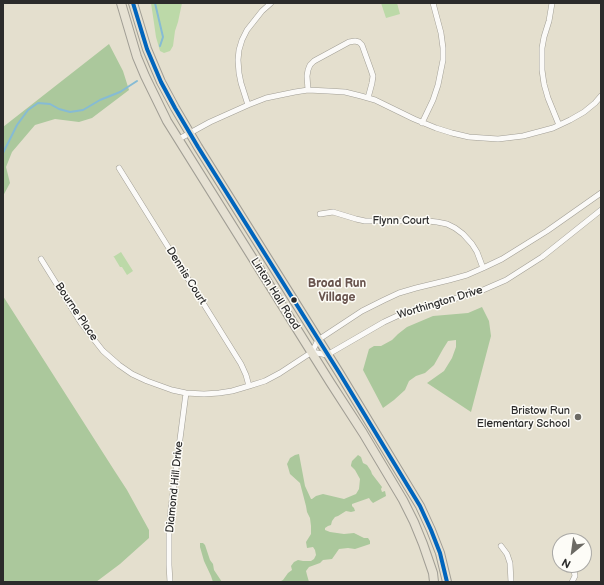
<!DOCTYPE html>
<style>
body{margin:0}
#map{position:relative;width:604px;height:585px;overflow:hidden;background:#e4dfce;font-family:"Balsamiq Sans",sans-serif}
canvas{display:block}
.frame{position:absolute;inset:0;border:4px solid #2b2b2b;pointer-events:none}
.north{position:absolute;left:552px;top:533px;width:40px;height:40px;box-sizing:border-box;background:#fdfcf7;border:1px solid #a9a8a5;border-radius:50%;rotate:209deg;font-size:11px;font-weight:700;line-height:16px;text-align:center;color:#2b2b2b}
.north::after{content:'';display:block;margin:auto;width:14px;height:18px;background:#6c6a64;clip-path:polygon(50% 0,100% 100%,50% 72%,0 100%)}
</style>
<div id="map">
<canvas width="604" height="585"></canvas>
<div class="frame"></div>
<div class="north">N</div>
</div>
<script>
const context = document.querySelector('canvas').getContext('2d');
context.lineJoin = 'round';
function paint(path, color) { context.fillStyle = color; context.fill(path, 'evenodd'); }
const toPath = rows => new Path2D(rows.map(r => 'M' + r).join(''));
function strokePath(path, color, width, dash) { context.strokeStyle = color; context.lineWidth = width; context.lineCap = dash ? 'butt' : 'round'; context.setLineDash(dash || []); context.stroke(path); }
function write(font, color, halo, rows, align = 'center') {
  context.font = font + ' "Balsamiq Sans",sans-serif'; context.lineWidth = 3; context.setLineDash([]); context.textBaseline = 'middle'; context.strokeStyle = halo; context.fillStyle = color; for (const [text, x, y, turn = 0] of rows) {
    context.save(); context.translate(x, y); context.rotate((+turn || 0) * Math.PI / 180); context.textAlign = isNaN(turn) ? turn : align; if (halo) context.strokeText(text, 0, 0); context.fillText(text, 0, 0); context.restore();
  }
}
paint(toPath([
 [151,3,182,3,178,22,175,31,173,46,170,51,164,53,160,51,156,37,154,23],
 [381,3,397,3,400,14,386,18],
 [121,252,133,271,127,275,122,267,120,267,114,257,113,257]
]), '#bcd9a8');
paint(toPath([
 [109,44,123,71,129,90,92,118,79,122,55,119,35,125,12,152,6,167,10,183,3,196,3,127],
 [3,296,114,470,127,490,149,530,149,538,120,564,96,582,3,582],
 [482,307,489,321,491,336,471,412,427,383,444,371,452,358,456,347,456,340,448,341,443,349,434,365,425,373,416,376,409,381,405,390,394,400,383,408,363,370,369,349,374,346,381,346,392,340,398,334,407,327,433,316,468,313],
 [299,454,305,486,311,499,312,499,316,496,323,494,344,499,356,494,359,489,360,479,355,470,351,466,351,465,352,461,358,455,361,457,363,463,367,465,371,471,372,474,382,487,381,489,382,492,385,491,386,496,373,503,371,501,369,498,352,504,352,506,354,508,355,511,351,512,346,511,338,516,335,517,332,521,331,525,328,526,325,528,325,530,330,532,344,534,354,533,364,538,368,538,370,541,370,544,355,549,348,548,339,549,332,559,323,560,320,563,309,567,306,571,307,575,309,582,279,582,283,580,288,573,292,570,291,566,294,562,298,560,303,561,311,561,314,559,316,555,315,550,313,547,307,548,306,542,311,534,311,526,310,518,307,512,306,506,300,483,290,474,288,467,287,464,290,458,295,455],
 [200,543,203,543,205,545,210,560,213,564,214,570,222,582,213,582,211,576,204,561,200,547]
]), '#abc89c');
strokePath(toPath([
 [155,3,163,37,160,46],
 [3,153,17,125,28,110,38,103,50,104,59,109,70,112,83,110,100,100,120,92,137,81]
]), '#86bbd4', 2);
const minor = toPath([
 [552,3,549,21,544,37,542,48,542,70,544,84,548,98,559,125],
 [308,90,307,76,308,70,310,65,314,61,349,42,355,41,359,42,362,45,371,70,373,76,372,83,368,98],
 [248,105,241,83,239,73,238,60,239,50,242,40,247,30,262,11,271,3],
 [422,123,433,100,438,85,443,60,443,48,441,33,433,3],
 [179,139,210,122,248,105,266,98,295,92,308,90,328,91,345,92,361,96,375,100,414,119,436,128,452,133,469,137,498,139,523,136,553,128,570,120,584,112,595,103,601,96],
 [119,168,241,364,246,375,249,386],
 [320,214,333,212,356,219,365,221,428,221,437,222,447,224,455,228,463,234,472,244,477,252,483,268],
 [41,259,81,323,103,351,119,365,132,374,147,381,172,390,186,393,204,394,219,393,232,391,249,386,265,381,280,373,312,352,318,340,362,311,384,300,399,293,416,288,449,280,467,275,483,268,502,259,547,231,601,193],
 [312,352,327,355,384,322,397,316,413,310,468,295,483,290,506,280,542,257,601,210],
 [501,546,507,554,510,563,511,582],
 [170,582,169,565,169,533,171,508,186,393],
 [572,582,575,576,573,565]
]);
const primary = toPath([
 [121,3,137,57,145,76,167,121,330,382,363,433,403,500,414,522,423,544,433,573,434,582],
 [133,3,147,49,161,82,175,108,198,147,340,374,420,506,431,530,440,553,447,582]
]);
strokePath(minor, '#a19e95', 6);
strokePath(primary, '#a19e95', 10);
strokePath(minor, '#fbfaf8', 5);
strokePath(primary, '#e6e1d3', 8);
strokePath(toPath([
 [133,3,147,49,161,82,175,108,198,147,340,374,420,506,431,530,440,553,447,582]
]), '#0065bd', 4);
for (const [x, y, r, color] of [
 [294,300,3.5,"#2b2b2b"],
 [578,417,4,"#6c6a64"]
]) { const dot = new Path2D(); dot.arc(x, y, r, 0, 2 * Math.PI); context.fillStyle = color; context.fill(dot); strokePath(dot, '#fdfcf7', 1.5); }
write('11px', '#2b2b2b', '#fdfcf7', [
 ["Flynn Court",401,221],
 ["Dennis Court",186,276,58],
 ["Linton Hall Road",275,294,58],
 ["Worthington Drive",440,303,-17],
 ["Bourne Place",76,312,56],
 ["Diamond Hill Drive",175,487,-84]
]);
write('11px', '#2b2b2b', '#fdfcf7', [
 ["Bristow Run",570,411],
 ["Elementary School",570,424]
], 'right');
write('bold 12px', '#69544e', '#fdfcf7', [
 ["Broad Run",337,284],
 ["Village",337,298]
]);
</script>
